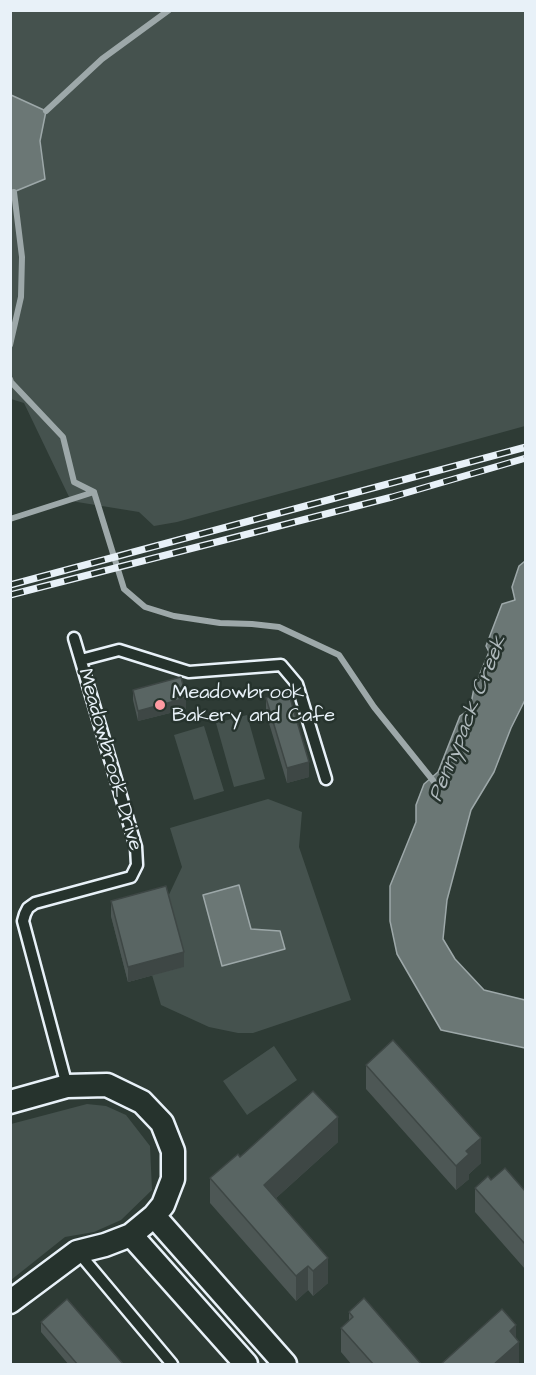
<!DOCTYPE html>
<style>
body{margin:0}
#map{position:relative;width:536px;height:1375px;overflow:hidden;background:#2e3b35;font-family:"Architects Daughter",sans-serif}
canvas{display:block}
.frame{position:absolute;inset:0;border:12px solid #e8f1f8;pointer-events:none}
</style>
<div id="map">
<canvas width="536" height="1375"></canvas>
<div class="frame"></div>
</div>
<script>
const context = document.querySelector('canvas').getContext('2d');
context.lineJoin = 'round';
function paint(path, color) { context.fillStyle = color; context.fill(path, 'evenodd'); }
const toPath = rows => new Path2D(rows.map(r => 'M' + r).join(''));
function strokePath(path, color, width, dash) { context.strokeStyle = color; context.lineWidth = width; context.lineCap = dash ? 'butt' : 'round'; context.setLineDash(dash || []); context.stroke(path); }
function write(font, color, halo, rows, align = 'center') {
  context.font = font + ' "Architects Daughter",sans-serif'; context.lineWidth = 5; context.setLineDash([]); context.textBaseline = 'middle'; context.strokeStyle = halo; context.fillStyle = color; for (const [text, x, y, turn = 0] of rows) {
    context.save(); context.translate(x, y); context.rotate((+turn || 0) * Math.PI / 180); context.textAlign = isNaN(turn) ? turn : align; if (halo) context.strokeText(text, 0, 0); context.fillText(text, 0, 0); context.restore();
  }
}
paint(toPath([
 [11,11,525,11,525,426,177,522,154,526,139,512,71,501,24,403,11,399],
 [247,715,265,779,234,787,216,723],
 [204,726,224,791,194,800,174,735],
 [268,799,302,812,299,847,351,1000,253,1033,238,1033,209,1027,161,1005,152,975,128,982,111,916,166,901,182,867,170,828],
 [274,1046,297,1080,247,1115,223,1081],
 [87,1104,106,1106,126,1115,150,1146,152,1190,121,1220,94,1232,65,1237,11,1280,11,1124]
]), '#45524e');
const water = toPath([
 [11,95,46,111,40,141,45,179,11,193,11,95],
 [525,561,525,700,511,728,494,772,471,810,447,900,443,939,455,959,484,990,525,1000,525,1048,441,1030,397,954,390,921,390,886,416,822,416,805,424,784,438,772,460,716,470,709,474,688,489,652,486,646,502,604,515,600,512,587,519,566,525,561],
 [239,885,251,929,280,931,285,949,222,966,203,895,239,885]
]);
paint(water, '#6b7775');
strokePath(water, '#9da8a9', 1.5);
strokePath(toPath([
 [46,111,102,59,169,10],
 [10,345,21,297,22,257,14,192],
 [10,379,11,382,63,437,74,482,94,492],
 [94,492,124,589,145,607,174,616,220,623,252,624,279,627,339,655,374,707,435,783],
 [10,519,94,492]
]), '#9da8a9', 6);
const service = toPath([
 [81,660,119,650,189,672,281,665,297,684,326,779],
 [67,1086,23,921,25,914,28,908,35,903,131,877,137,865,136,847,74,638],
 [78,1252,172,1364]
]);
const minor = toPath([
 [10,1102,67,1086,107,1085,142,1102,162,1123,173,1151,173,1179,163,1205,154,1216,131,1235,105,1245,77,1252,10,1302],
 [154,1216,285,1364],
 [131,1235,246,1364]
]);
strokePath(service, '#e8f1f8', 15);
strokePath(minor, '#e8f1f8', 27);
strokePath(service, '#26332d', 10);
strokePath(minor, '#26332d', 22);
const rail = toPath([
 [10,585,526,447],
 [10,595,392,497,526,458]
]);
strokePath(rail, '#e8f1f8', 7);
strokePath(rail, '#26332d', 4.5, [14]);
paint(toPath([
 [133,690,186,709,138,721,133,700],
 [266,698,309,777,287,783,266,713],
 [111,901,184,967,128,982,111,916],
 [366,1065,481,1163,469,1174,469,1179,456,1190,366,1089],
 [338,1142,276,1198,328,1283,313,1296,308,1290,296,1301,210,1203,210,1178,240,1157],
 [491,1180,525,1191,525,1269,475,1212,475,1188],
 [349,1312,422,1365,352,1365,341,1352,341,1328,349,1321],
 [41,1322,124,1365,69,1365,41,1332]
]), '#4d5755');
paint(toPath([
 [186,698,186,709,138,721,138,711],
 [309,762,309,777,287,783,287,768],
 [184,952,184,967,128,982,128,967],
 [338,1117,338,1142,264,1209,264,1185],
 [481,1138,481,1163,469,1174,469,1179,456,1190,456,1166,466,1151],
 [328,1258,328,1283,313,1296,313,1271],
 [308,1266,308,1290,296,1301,296,1276],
 [516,1325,516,1344,519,1342,519,1365,493,1365,510,1331]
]), '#3e4745');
const building = toPath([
 [181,677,186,698,138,711,133,690,181,677],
 [288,691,309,762,287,768,266,698,288,691],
 [166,886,184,952,128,967,111,901,166,886],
 [393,1040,481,1138,466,1151,469,1154,456,1166,366,1065,393,1040],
 [313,1091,338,1117,264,1185,328,1258,313,1271,308,1266,296,1276,210,1178,238,1154,240,1157,313,1091],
 [505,1168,525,1191,525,1244,475,1188,488,1176,491,1180,505,1168],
 [364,1298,422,1365,374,1365,341,1328,353,1317,349,1312,364,1298],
 [67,1299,124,1365,78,1365,41,1322,67,1299],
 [502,1309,516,1325,510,1331,519,1342,493,1365,440,1365,502,1309]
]);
paint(building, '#596563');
strokePath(building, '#3e4745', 1.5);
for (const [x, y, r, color] of [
 [160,705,6,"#ff9aa2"]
]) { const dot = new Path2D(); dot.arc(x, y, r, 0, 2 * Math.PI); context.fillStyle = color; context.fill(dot); strokePath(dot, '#26332d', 2); }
write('20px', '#e8f1f8', '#26332d', [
 ["Meadowbrook",172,694],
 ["Bakery and Cafe",172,717]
], 'left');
write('20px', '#e8f1f8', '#26332d', [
 ["Meadowbrook Drive",109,760,74]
]);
write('italic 21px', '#b0babd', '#26332d', [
 ["Pennypack Creek",469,719,-68]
]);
</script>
